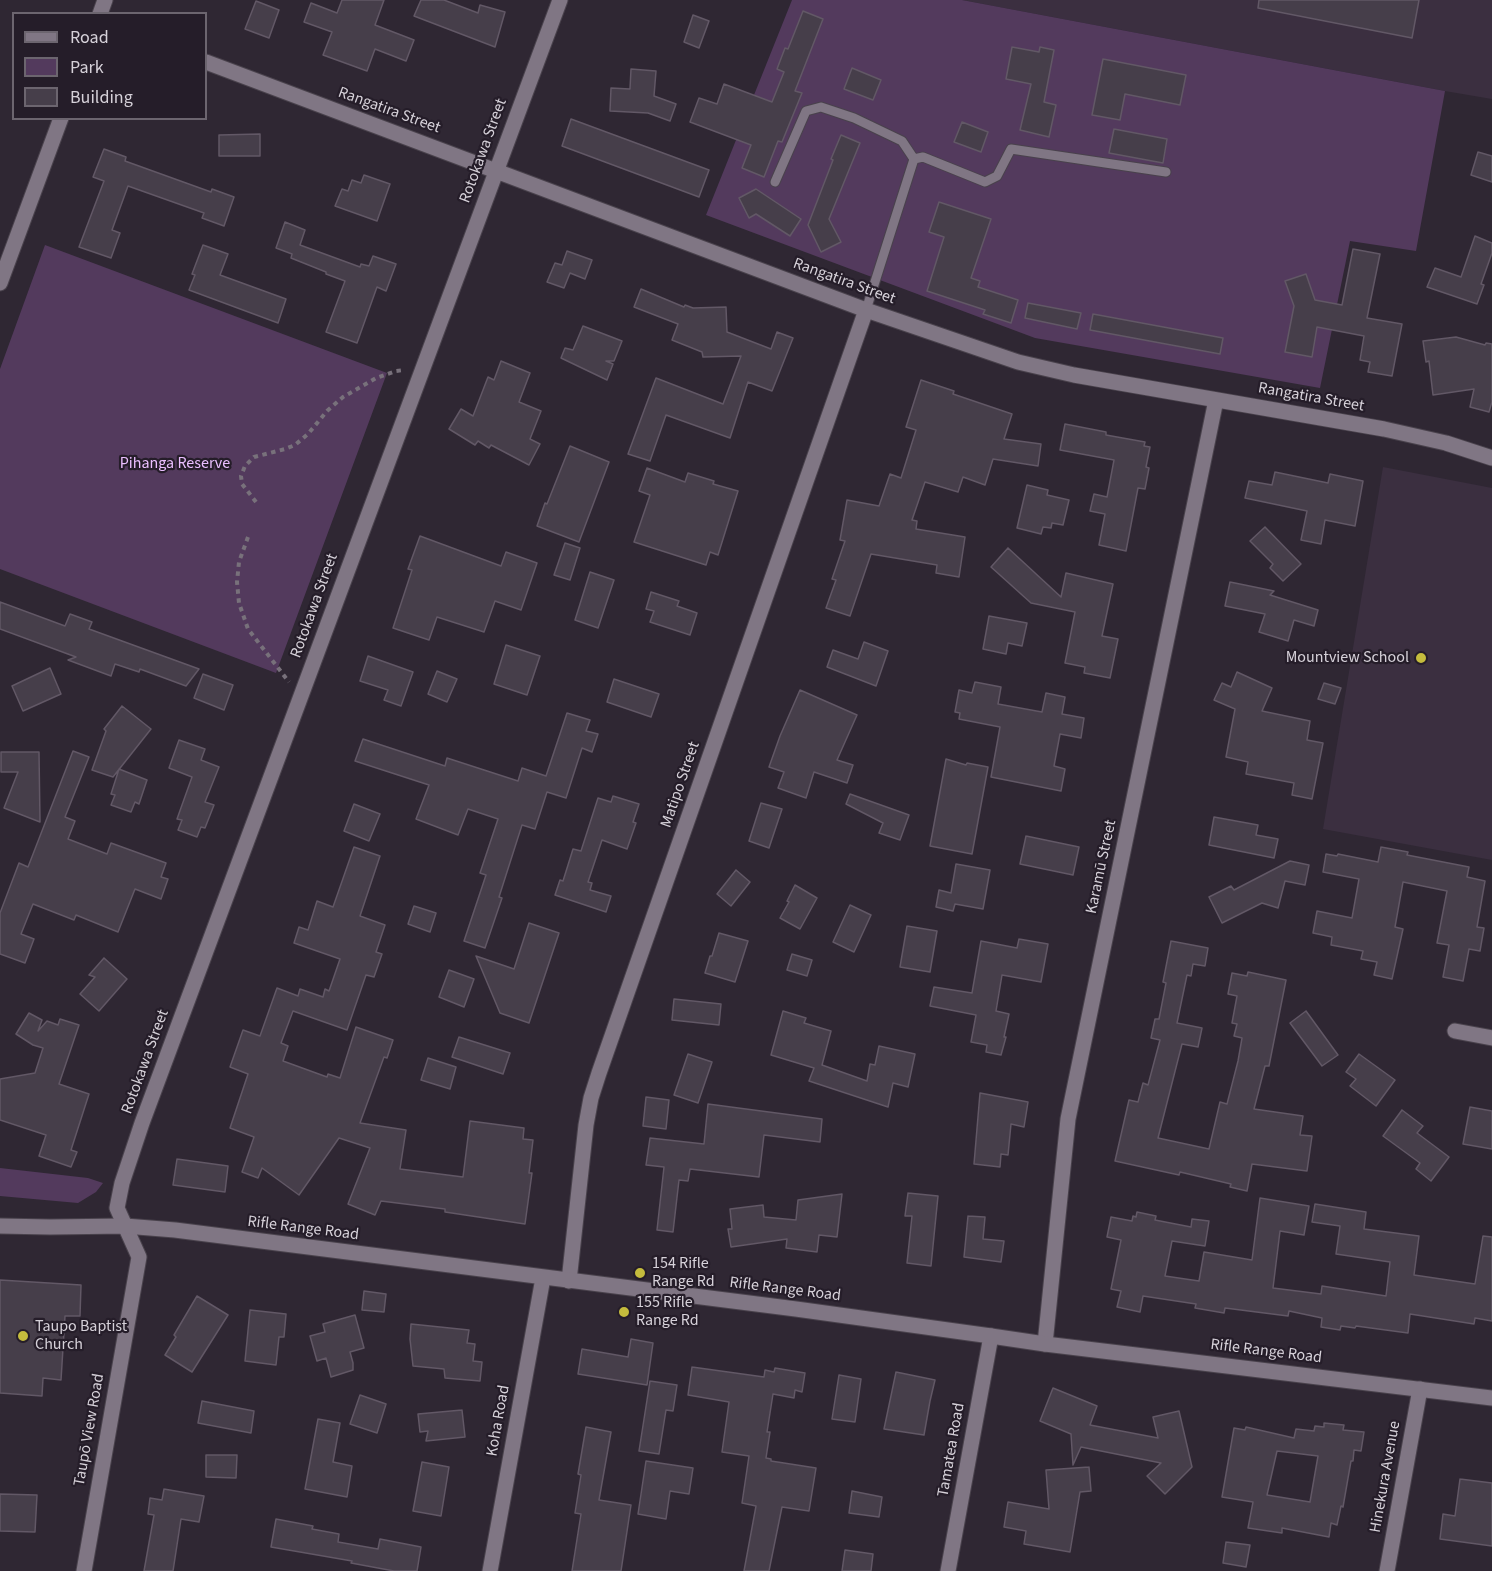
<!DOCTYPE html>
<meta charset="utf-8">
<style>
body{margin:0}
#map{position:relative;width:1492px;height:1571px;overflow:hidden;background:#2f2733;font-family:"Source Sans 3",sans-serif}
canvas{display:block}
.legend{position:absolute;left:12px;top:12px;width:195px;height:108px;box-sizing:border-box;background:#251d29;border:2px solid #6c656f;margin:0;padding:8px 10px;list-style:none;font-size:18px;color:#d6d1d9}
.legend li{display:flex;align-items:center;gap:12px;height:30px}
.legend b{width:30px;border:2px solid #6c656f}
</style>
<div id="map">
<canvas width="1492" height="1571"></canvas>
<ul class="legend">
<li><b style="height:8px;background:#807684"></b>Road</li>
<li><b style="height:16px;background:#533a5d"></b>Park</li>
<li><b style="height:16px;background:#463e4a"></b>Building</li>
</ul>
</div>
<script>
const context = document.querySelector('canvas').getContext('2d');
context.lineJoin = 'round';
function paint(path, color) { context.fillStyle = color; context.fill(path, 'evenodd'); }
const toPath = rows => new Path2D(rows.map(r => 'M' + r).join(''));
function strokePath(path, color, width, dash) { context.strokeStyle = color; context.lineWidth = width; context.lineCap = dash ? 'butt' : 'round'; context.setLineDash(dash || []); context.stroke(path); }
function write(font, color, halo, rows, align = 'center') {
  context.font = font + ' "Source Sans 3",sans-serif'; context.lineWidth = 4.5; context.setLineDash([]); context.textBaseline = 'middle'; context.strokeStyle = halo; context.fillStyle = color; for (const [text, x, y, turn = 0] of rows) {
    context.save(); context.translate(x, y); context.rotate((+turn || 0) * Math.PI / 180); context.textAlign = isNaN(turn) ? turn : align; if (halo) context.strokeText(text, 0, 0); context.fillText(text, 0, 0); context.restore();
  }
}
paint(toPath([
 [962,0,1492,0,1492,99,1445,91],
 [1383,467,1492,488,1492,860,1323,829]
]), '#3b2f40');
paint(toPath([
 [792,0,962,0,1445,91,1416,251,1350,241,1320,388,1035,338,706,215],
 [45,245,387,373,276,673,0,569,0,369],
 [0,1168,88,1178,103,1183,96,1192,78,1203,0,1196]
]), '#533a5d');
const building = toPath([
 [342,0,384,0,375,25,414,40,406,61,375,49,367,71,323,55,332,32,304,22,311,3,337,13,342,0],
 [421,0,444,0,478,13,480,5,505,12,495,47,414,16,421,0],
 [1259,0,1419,0,1412,38,1258,8,1259,0],
 [256,1,279,10,269,38,245,29,256,1],
 [803,11,823,19,795,91,802,93,782,142,778,141,764,177,742,168,751,145,690,122,699,98,717,104,724,84,772,102,784,72,777,69,785,48,788,49,803,11],
 [693,15,709,21,699,48,684,42,693,15],
 [1012,47,1039,52,1040,47,1054,50,1044,102,1056,105,1049,137,1020,130,1031,84,1006,79,1012,47],
 [1103,59,1186,75,1180,105,1125,94,1120,120,1092,115,1103,59],
 [852,68,881,80,873,100,844,89,852,68],
 [631,69,656,71,654,96,676,104,670,121,648,113,610,111,611,88,630,89,631,69],
 [571,119,709,170,699,197,562,146,571,119],
 [962,122,988,132,981,152,954,142,962,122],
 [1114,129,1167,139,1163,163,1109,153,1114,129],
 [260,134,260,156,219,156,219,135,260,134],
 [841,135,860,143,829,219,841,242,821,252,808,225,833,160,831,159,841,135],
 [104,149,126,157,125,161,211,192,212,189,234,197,224,226,202,218,204,213,128,186,112,230,120,233,111,258,79,247,104,181,93,177,104,149],
 [1478,152,1492,156,1492,182,1471,175,1478,152],
 [364,175,390,184,377,221,335,206,342,189,348,191,352,180,361,183,364,175],
 [756,189,801,219,790,236,756,214,749,218,739,198,756,189],
 [939,202,991,219,971,278,980,281,978,287,1018,300,1011,323,983,314,985,310,927,291,944,237,929,232,939,202],
 [285,222,305,230,300,245,360,267,361,264,369,266,373,256,396,264,386,291,377,287,357,343,326,332,345,281,326,274,326,272,291,258,292,254,276,248,285,222],
 [1475,236,1492,243,1492,253,1481,284,1484,285,1477,304,1427,287,1435,268,1461,277,1475,236],
 [203,245,228,254,220,275,286,299,278,323,189,290,195,275,192,274,203,245],
 [1353,249,1380,254,1367,318,1402,324,1392,376,1368,372,1370,362,1360,360,1364,336,1317,327,1312,357,1285,352,1294,306,1285,281,1306,274,1315,300,1342,305,1353,249],
 [567,251,592,260,585,279,570,273,564,288,547,282,555,263,562,265,567,251],
 [641,289,684,307,685,305,693,308,726,307,727,332,771,349,777,332,793,338,772,391,748,382,730,438,666,415,650,461,628,454,656,378,723,404,741,356,703,357,702,352,672,340,678,324,634,307,641,289],
 [1028,303,1081,313,1077,329,1025,318,1028,303],
 [1093,314,1223,338,1220,354,1090,330,1093,314],
 [583,326,622,341,614,361,606,361,613,364,607,380,561,358,565,348,573,350,583,326],
 [1456,337,1485,345,1486,343,1492,344,1492,402,1489,412,1470,407,1474,389,1433,395,1429,361,1426,362,1423,341,1456,337],
 [501,361,530,373,519,402,541,411,530,439,540,444,529,465,491,445,489,448,478,441,475,445,449,429,461,409,473,416,488,377,494,380,501,361],
 [921,380,954,391,953,394,1012,414,1004,439,1041,444,1038,466,993,459,985,485,963,477,958,492,925,482,912,520,917,521,916,529,965,537,959,577,936,573,937,565,871,554,850,616,826,608,836,580,832,579,845,541,840,540,847,500,879,506,890,474,901,478,916,430,906,427,921,380],
 [1065,424,1106,432,1106,435,1145,442,1144,446,1150,447,1146,467,1149,468,1145,489,1138,488,1126,551,1099,545,1105,514,1090,511,1094,494,1107,497,1114,460,1060,450,1065,424],
 [570,446,609,462,579,542,537,526,545,503,547,504,570,446],
 [647,468,685,482,688,473,714,481,713,484,738,491,718,555,710,552,706,565,634,542,650,495,639,491,647,468],
 [1275,472,1328,483,1330,474,1363,481,1355,526,1325,520,1321,544,1301,540,1307,511,1245,498,1249,481,1272,485,1275,472],
 [1027,485,1048,490,1047,495,1069,500,1063,525,1052,523,1051,528,1043,527,1041,534,1017,528,1027,485],
 [1265,527,1301,564,1283,581,1270,568,1273,564,1250,541,1265,527],
 [420,536,501,566,506,552,537,563,521,610,495,601,484,632,437,617,429,640,393,628,412,570,408,569,420,536],
 [565,543,580,548,570,580,554,575,565,543],
 [1008,548,1061,597,1066,573,1113,584,1102,636,1118,639,1110,678,1084,673,1085,667,1065,663,1075,612,1031,603,991,567,1008,548],
 [590,572,614,580,598,628,575,620,590,572],
 [1230,582,1274,591,1270,595,1318,610,1314,626,1294,620,1288,641,1259,632,1265,614,1225,606,1230,582],
 [651,592,679,601,677,606,697,613,690,635,650,622,654,611,646,609,651,592],
 [0,602,65,626,70,614,92,622,89,629,199,669,186,686,140,669,139,672,115,664,111,676,68,660,76,657,0,629,0,602],
 [989,616,1027,623,1022,646,1008,643,1006,654,983,649,989,616],
 [864,642,888,651,876,686,827,667,833,650,858,659,864,642],
 [506,645,540,656,527,695,494,684,506,645],
 [368,656,413,672,401,706,384,700,388,690,360,681,368,656],
 [50,668,61,694,23,711,12,686,50,668],
 [437,671,457,679,447,702,428,694,437,671],
 [1237,672,1272,688,1262,711,1310,721,1307,740,1323,743,1312,799,1292,795,1294,783,1246,774,1248,762,1226,757,1235,709,1214,700,1222,683,1231,687,1237,672],
 [203,674,233,685,224,710,194,698,203,674],
 [614,679,659,694,651,717,607,702,614,679],
 [975,682,1001,687,998,704,1042,712,1046,693,1065,697,1062,714,1084,718,1081,738,1060,734,1054,766,1065,769,1061,791,991,777,1000,727,959,719,960,713,955,712,959,690,972,693,975,682],
 [1324,683,1341,688,1335,704,1318,699,1324,683],
 [800,690,857,715,837,760,853,765,847,783,814,772,806,798,778,788,784,772,769,767,780,736,800,690],
 [122,706,151,729,113,777,92,770,106,731,104,729,122,706],
 [567,713,590,720,586,731,598,734,592,752,582,748,566,798,547,792,535,829,522,825,499,897,502,898,485,948,464,941,486,875,480,873,498,819,468,809,458,835,416,819,429,785,355,761,363,739,445,766,447,758,518,781,522,768,546,776,567,713],
 [179,740,205,749,201,760,219,767,205,802,214,805,205,828,201,827,197,837,178,830,182,820,177,819,192,777,169,768,179,740],
 [73,751,89,757,65,817,75,821,68,839,107,854,111,843,166,863,161,877,168,879,161,899,135,889,118,932,76,915,74,920,33,904,21,934,34,939,25,963,0,954,0,913,19,863,28,867,73,751],
 [1,752,39,752,40,822,4,808,18,772,1,772,1,752],
 [946,759,966,765,967,763,988,767,972,854,930,846,946,759],
 [119,769,147,780,139,804,135,802,131,812,111,805,115,795,111,794,119,769],
 [850,794,909,815,900,840,879,833,883,823,846,804,850,794],
 [613,796,639,804,633,822,636,823,627,849,602,840,588,882,592,883,590,890,611,896,606,912,555,895,560,880,563,881,573,849,581,851,598,798,611,802,613,796],
 [761,803,782,809,769,848,749,841,761,803],
 [354,804,380,814,369,841,344,831,354,804],
 [1214,817,1258,825,1256,835,1278,839,1274,858,1209,845,1214,817],
 [1026,836,1079,847,1073,875,1020,864,1026,836],
 [354,847,380,856,360,916,385,925,376,952,382,954,374,977,366,975,347,1030,293,1011,281,1043,288,1046,283,1061,327,1077,328,1074,340,1078,356,1027,393,1040,387,1058,384,1057,360,1123,406,1130,400,1169,463,1177,470,1121,524,1128,523,1139,533,1140,529,1173,532,1173,525,1224,445,1212,445,1209,381,1201,375,1215,348,1204,370,1148,339,1138,299,1195,262,1168,258,1178,242,1172,254,1137,230,1128,248,1074,230,1067,243,1030,260,1036,277,988,298,996,300,989,323,997,325,989,329,991,340,959,294,943,299,927,308,930,317,901,333,907,354,847],
 [1381,847,1408,852,1407,855,1469,867,1467,877,1485,881,1477,927,1484,928,1480,951,1469,949,1463,981,1443,977,1449,945,1437,943,1447,891,1403,882,1395,927,1403,929,1392,979,1374,975,1377,962,1361,959,1363,951,1331,945,1332,937,1313,933,1317,911,1352,918,1359,879,1323,872,1326,854,1337,856,1338,854,1378,862,1381,847],
 [1290,861,1309,865,1305,885,1285,881,1278,908,1262,903,1222,923,1209,897,1231,886,1234,890,1290,861],
 [956,864,990,870,983,909,955,904,953,911,936,907,939,890,951,893,956,864],
 [736,870,750,882,731,906,717,894,736,870],
 [795,885,817,898,800,929,780,918,789,902,787,901,795,885],
 [850,905,871,915,854,952,833,942,850,905],
 [414,906,436,913,430,932,408,924,414,906],
 [529,923,559,933,529,1023,500,1013,476,956,514,969,529,923],
 [907,926,937,931,930,972,900,967,907,926],
 [719,933,748,941,735,982,705,973,710,956,712,956,719,933],
 [1019,939,1048,944,1041,982,1002,975,996,1011,1009,1014,1004,1037,1006,1037,1001,1055,986,1052,987,1045,971,1042,976,1015,930,1006,934,987,972,993,981,941,1017,948,1019,939],
 [1171,941,1208,948,1205,966,1193,964,1191,976,1187,975,1177,1023,1202,1028,1198,1047,1182,1044,1158,1138,1209,1149,1220,1102,1227,1104,1238,1061,1242,1038,1234,1036,1237,1024,1232,1023,1237,996,1228,994,1232,973,1247,976,1248,972,1286,980,1269,1066,1265,1066,1254,1109,1303,1116,1300,1135,1312,1136,1307,1171,1252,1164,1247,1191,1230,1187,1231,1184,1180,1172,1179,1175,1115,1161,1129,1100,1138,1102,1143,1083,1148,1085,1160,1040,1151,1038,1155,1019,1159,1019,1166,983,1163,982,1171,941],
 [792,954,812,960,807,976,787,970,792,954],
 [104,958,127,979,99,1011,80,994,95,977,89,975,104,958],
 [449,970,474,979,464,1007,439,997,449,970],
 [674,999,721,1004,719,1025,672,1020,674,999],
 [783,1011,806,1018,804,1023,831,1031,822,1065,867,1081,870,1064,875,1065,879,1046,915,1054,908,1087,893,1083,888,1107,809,1081,814,1068,771,1055,783,1011],
 [1306,1011,1338,1055,1322,1066,1290,1023,1306,1011],
 [29,1013,42,1020,38,1031,47,1021,58,1025,60,1019,79,1025,59,1084,89,1094,71,1150,77,1152,71,1167,39,1156,46,1135,0,1120,0,1079,35,1073,43,1048,33,1045,16,1034,29,1013],
 [459,1037,510,1053,503,1074,452,1057,459,1037],
 [688,1054,712,1062,698,1103,674,1095,688,1054],
 [1359,1054,1395,1080,1376,1106,1350,1086,1356,1079,1346,1072,1359,1054],
 [428,1058,456,1067,450,1089,421,1080,428,1058],
 [980,1093,1028,1102,1024,1127,1011,1124,1008,1155,1001,1154,1000,1167,974,1164,980,1093],
 [646,1097,669,1100,666,1129,643,1126,646,1097],
 [708,1104,822,1119,820,1142,764,1135,759,1177,690,1169,688,1181,679,1180,673,1232,657,1230,664,1167,646,1165,650,1138,704,1144,708,1104],
 [1470,1107,1492,1111,1492,1149,1463,1144,1470,1107],
 [1402,1110,1423,1126,1417,1133,1449,1157,1431,1181,1416,1169,1420,1163,1383,1136,1402,1110],
 [177,1159,228,1166,225,1192,173,1185,177,1159],
 [908,1193,938,1196,931,1266,907,1263,912,1216,905,1216,908,1193],
 [842,1194,837,1237,819,1235,817,1252,786,1248,787,1239,731,1247,728,1229,732,1229,730,1209,763,1205,764,1217,796,1220,798,1200,842,1194],
 [1260,1198,1309,1206,1304,1235,1280,1231,1273,1288,1321,1294,1322,1286,1386,1296,1390,1262,1336,1254,1340,1226,1312,1222,1315,1204,1366,1212,1364,1229,1419,1236,1414,1275,1475,1284,1483,1236,1492,1237,1492,1321,1475,1318,1474,1324,1410,1314,1408,1333,1356,1326,1355,1328,1341,1326,1340,1330,1321,1327,1322,1318,1289,1311,1288,1316,1225,1308,1224,1313,1195,1308,1196,1304,1143,1296,1140,1312,1117,1307,1121,1291,1111,1289,1121,1240,1107,1237,1111,1217,1132,1221,1133,1216,1136,1217,1137,1212,1156,1216,1155,1220,1191,1227,1192,1219,1209,1221,1205,1246,1172,1241,1165,1276,1199,1281,1204,1252,1252,1260,1260,1198],
 [968,1216,985,1217,983,1239,1004,1241,1001,1262,964,1257,968,1216],
 [0,1280,81,1285,80,1316,65,1316,61,1380,43,1378,42,1396,0,1393,0,1280],
 [364,1291,386,1294,384,1312,362,1310,364,1291],
 [197,1296,228,1315,192,1372,165,1355,176,1337,174,1335,197,1296],
 [250,1310,286,1314,284,1337,279,1337,276,1365,245,1361,250,1310],
 [355,1315,364,1348,350,1352,353,1363,353,1370,331,1377,326,1358,317,1361,310,1336,325,1332,323,1324,355,1315],
 [411,1324,469,1330,467,1343,475,1344,473,1361,482,1362,480,1381,445,1378,444,1369,413,1366,410,1339,411,1324],
 [631,1339,653,1343,647,1385,578,1374,582,1349,628,1357,631,1339],
 [692,1367,764,1377,765,1370,774,1372,775,1368,805,1373,802,1392,795,1390,794,1398,773,1394,767,1432,770,1432,766,1458,771,1459,771,1461,816,1468,809,1511,782,1507,769,1571,744,1571,756,1506,742,1503,749,1456,722,1452,729,1402,688,1395,692,1367],
 [896,1372,935,1380,930,1401,924,1435,884,1429,896,1372],
 [839,1375,861,1379,855,1422,832,1419,839,1375],
 [650,1381,677,1385,673,1411,666,1410,659,1454,639,1451,650,1381],
 [1053,1388,1097,1406,1090,1425,1158,1438,1153,1417,1179,1411,1192,1467,1165,1494,1147,1476,1161,1463,1081,1447,1073,1465,1071,1434,1040,1421,1053,1388],
 [360,1395,386,1404,377,1433,350,1424,360,1395],
 [202,1401,254,1411,251,1433,198,1423,202,1401],
 [462,1410,465,1437,426,1441,428,1431,420,1432,418,1414,462,1410],
 [318,1419,340,1423,333,1462,352,1466,347,1497,305,1489,318,1419],
 [1324,1423,1344,1425,1343,1430,1364,1432,1361,1451,1354,1450,1353,1461,1351,1461,1343,1507,1341,1506,1337,1525,1331,1523,1329,1537,1282,1528,1282,1533,1248,1528,1253,1502,1222,1497,1234,1428,1245,1430,1246,1427,1294,1438,1296,1429,1314,1431,1315,1426,1324,1427,1324,1423],
 [1277,1451,1318,1456,1310,1502,1267,1495,1277,1451],
 [586,1427,611,1432,599,1500,631,1505,621,1571,572,1571,581,1514,575,1513,581,1475,578,1474,586,1427],
 [206,1455,237,1455,236,1478,206,1477,206,1455],
 [646,1461,693,1468,689,1494,670,1491,666,1519,638,1514,646,1461],
 [422,1462,449,1467,441,1516,413,1511,422,1462],
 [1089,1467,1091,1491,1080,1492,1070,1552,1024,1544,1026,1531,1004,1527,1008,1502,1049,1509,1046,1470,1089,1467],
 [1460,1479,1492,1483,1492,1546,1440,1539,1443,1514,1455,1516,1460,1479],
 [164,1489,204,1496,199,1522,181,1519,173,1571,144,1571,154,1515,148,1514,150,1498,162,1500,164,1489],
 [852,1491,882,1497,879,1517,849,1513,852,1491],
 [0,1494,37,1495,35,1532,0,1531,0,1494],
 [276,1519,313,1526,312,1529,339,1534,338,1542,378,1549,380,1539,421,1547,417,1571,394,1571,351,1563,352,1561,271,1547,276,1519],
 [1226,1542,1250,1545,1246,1567,1223,1563,1226,1542],
 [845,1550,873,1554,871,1571,842,1571,845,1550]
]);
paint(building, '#463e4a');
strokePath(building, '#625866', 1.5);
const lane = toPath([
 [775,182,806,111,821,107,854,118,902,141,914,159],
 [866,310,914,159,923,157,985,182,997,176,1011,149,1166,172]
]);
const street = toPath([
 [100,14,105,0],
 [206,62,866,310,1018,362,1074,375,1384,429,1446,443,1492,458],
 [0,283,61,118],
 [1455,1031,1492,1038],
 [569,1281,586,1125,591,1098,599,1073,866,310],
 [1045,1344,1068,1119,1216,400],
 [84,1571,139,1257,117,1208,122,1183,142,1123,560,0],
 [490,1571,543,1278],
 [948,1571,991,1336],
 [1387,1571,1420,1389]
]);
const secondary = toPath([
 [0,1226,50,1227,125,1226,175,1230,796,1309,991,1336,1045,1344,1492,1398]
]);
strokePath(lane, '#49424c', 11);
strokePath(street, '#49424c', 17);
strokePath(secondary, '#49424c', 17);
strokePath(toPath([
 [256,502,242,484,241,476,245,466,254,457,285,449,295,445,308,434,327,411,343,397,376,378,396,371,404,370],
 [248,537,239,562,237,582,239,603,248,629,289,682]
]), '#78717b', 4, [4.5, 4.5]);
strokePath(lane, '#807684', 9);
strokePath(street, '#807684', 15);
strokePath(secondary, '#807684', 15);
for (const [x, y, r, color] of [
 [1421,658,6,"#c5bc3d"],
 [640,1273,6,"#c5bc3d"],
 [624,1312,6,"#c5bc3d"],
 [23,1336,6,"#c5bc3d"]
]) { const dot = new Path2D(); dot.arc(x, y, r, 0, 2 * Math.PI); context.fillStyle = color; context.fill(dot); strokePath(dot, '#251d29', 2); }
write('16px', '#d6d1d9', '#251d29', [
 ["Rangatira Street",389,111,20],
 ["Rotokawa Street",484,151,-70],
 ["Rangatira Street",844,282,20],
 ["Rangatira Street",1311,398,10],
 ["Rotokawa Street",315,606,-70],
 ["Matipo Street",681,785,-71],
 ["Karamū Street",1102,867,-78],
 ["Rotokawa Street",146,1062,-70],
 ["Rifle Range Road",303,1229,7],
 ["Rifle Range Road",785,1290,7],
 ["Rifle Range Road",1266,1352,7],
 ["Koha Road",499,1421,-80],
 ["Taupō View Road",90,1430,-80],
 ["Tamatea Road",952,1450,-80],
 ["Hinekura Avenue",1386,1477,-80]
]);
write('16px', '#ebbfff', '#251d29', [
 ["Pihanga Reserve",175,464]
]);
write('16px', '#d6d1d9', '#251d29', [
 ["Mountview School",1409,658,"right"],
 ["154 Rifle",652,1264],
 ["Range Rd",652,1282],
 ["155 Rifle",636,1303],
 ["Range Rd",636,1321],
 ["Taupo Baptist",35,1327],
 ["Church",35,1345]
], 'left');
</script>
